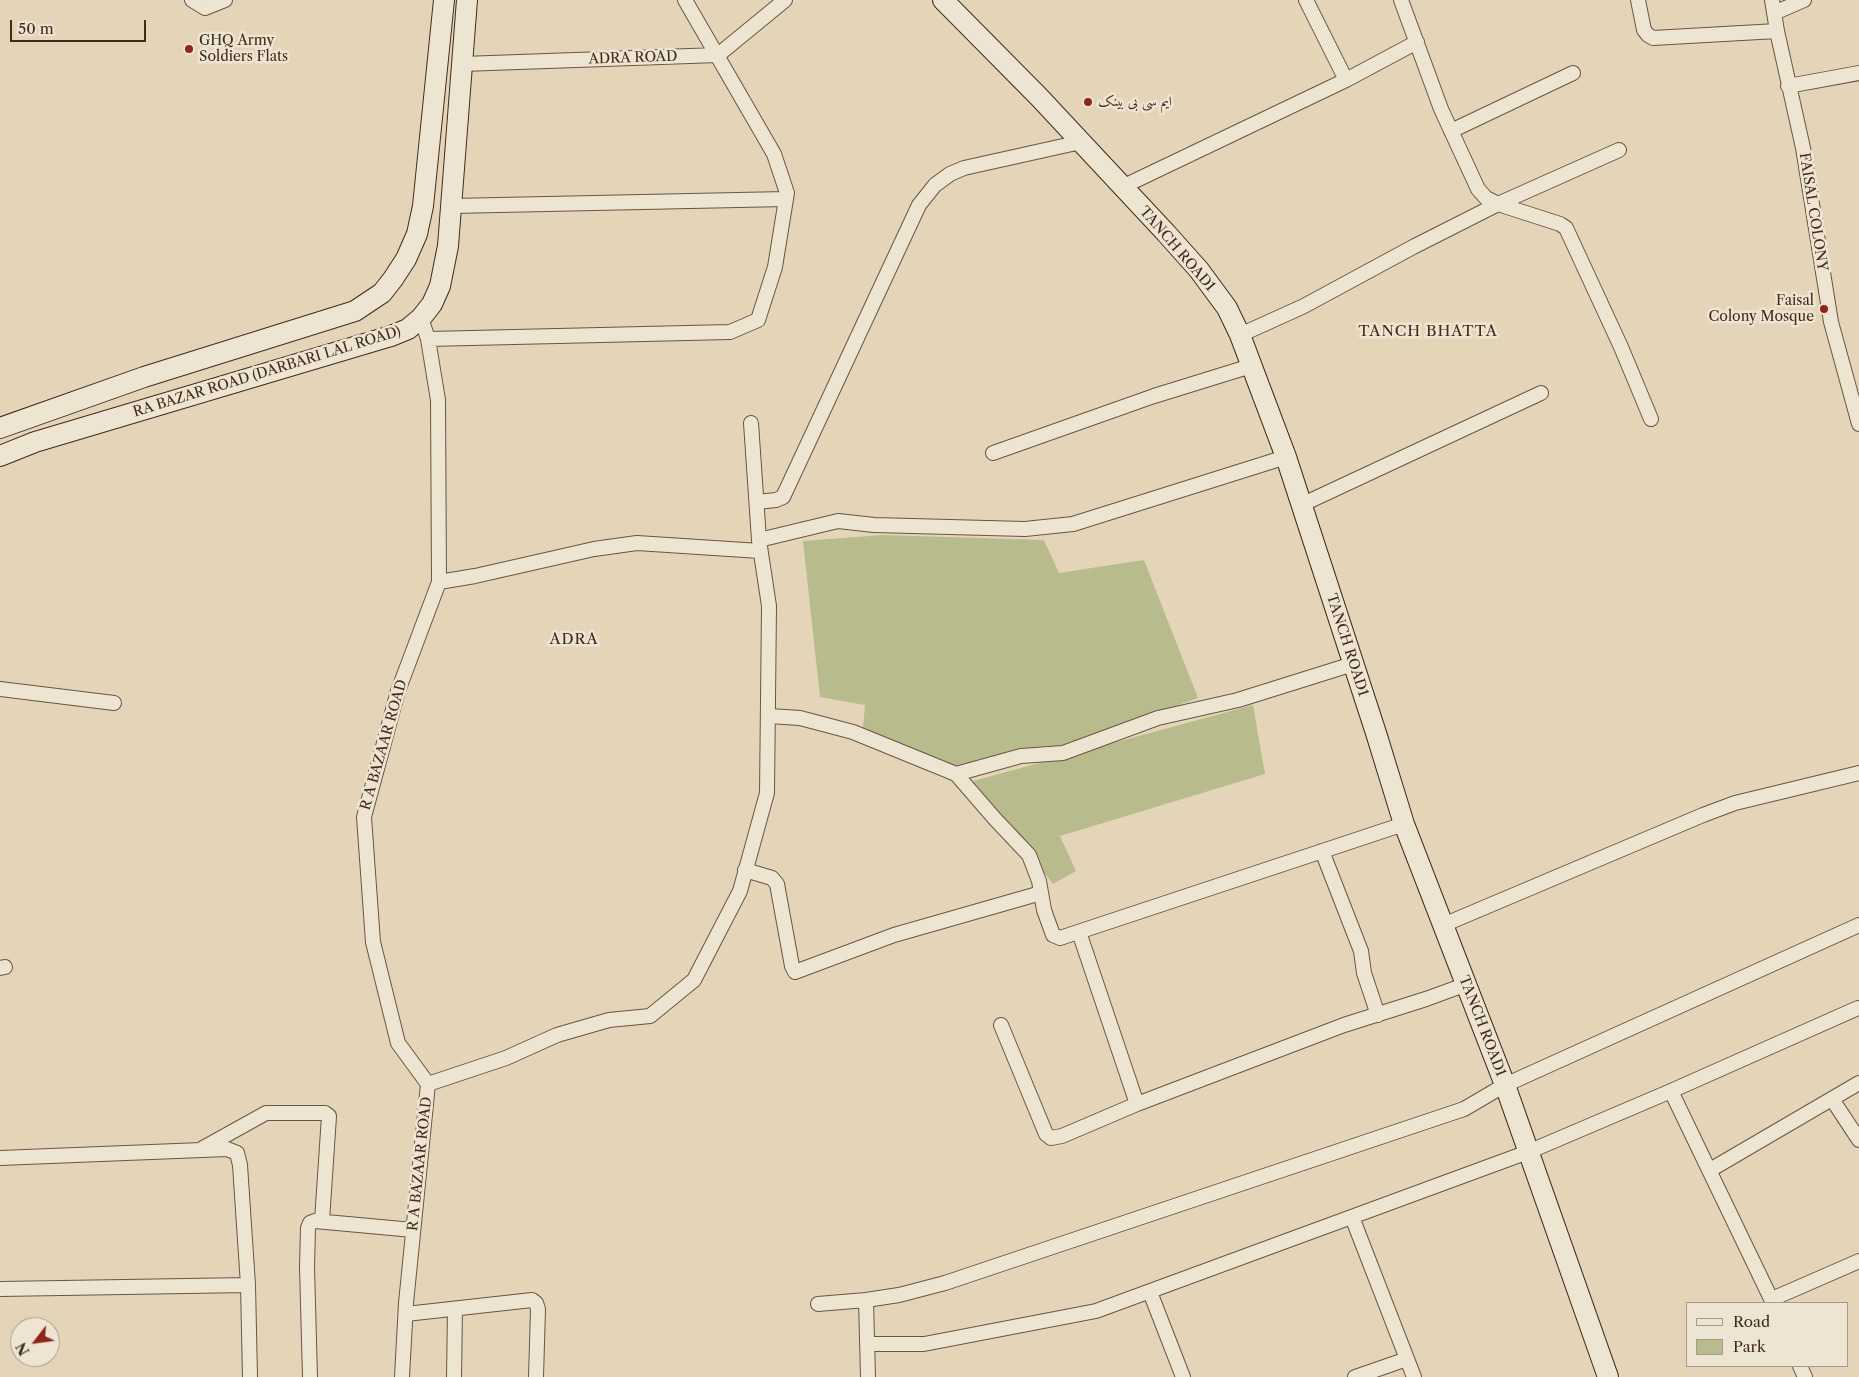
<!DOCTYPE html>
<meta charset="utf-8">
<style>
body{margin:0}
#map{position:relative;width:1859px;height:1377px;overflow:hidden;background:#e4d5b8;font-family:"Libre Caslon Text",serif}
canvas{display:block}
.legend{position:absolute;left:1686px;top:1302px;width:162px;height:65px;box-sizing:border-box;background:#ede4d1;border:1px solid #a89a89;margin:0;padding:6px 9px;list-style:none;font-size:15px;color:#412a1e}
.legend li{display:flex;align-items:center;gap:10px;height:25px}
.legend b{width:25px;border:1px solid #a89a89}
.north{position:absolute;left:10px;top:1317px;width:50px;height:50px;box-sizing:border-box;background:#ede4d1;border:1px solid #a89a89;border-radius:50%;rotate:240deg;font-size:14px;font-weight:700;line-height:20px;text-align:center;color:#412a1e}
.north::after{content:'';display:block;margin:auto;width:18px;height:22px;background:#8f2418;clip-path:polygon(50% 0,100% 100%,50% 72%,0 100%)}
.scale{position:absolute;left:10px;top:20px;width:136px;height:22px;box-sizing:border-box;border:2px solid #412a1e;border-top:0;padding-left:6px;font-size:15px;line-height:18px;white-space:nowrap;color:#412a1e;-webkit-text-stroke:4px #ede4d1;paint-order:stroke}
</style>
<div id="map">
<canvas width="1859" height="1377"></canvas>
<ul class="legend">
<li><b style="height:6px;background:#ede4d1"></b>Road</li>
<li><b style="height:14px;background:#b8bc8c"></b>Park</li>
</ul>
<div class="north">N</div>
<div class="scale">50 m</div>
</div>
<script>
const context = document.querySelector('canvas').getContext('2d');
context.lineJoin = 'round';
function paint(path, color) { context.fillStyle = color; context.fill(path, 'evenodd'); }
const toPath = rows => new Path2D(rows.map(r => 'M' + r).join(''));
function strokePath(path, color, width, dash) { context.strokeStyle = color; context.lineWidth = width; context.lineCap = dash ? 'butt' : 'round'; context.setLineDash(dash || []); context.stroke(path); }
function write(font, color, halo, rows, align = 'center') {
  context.font = font + ' "Libre Caslon Text",Amiri,serif'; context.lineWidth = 5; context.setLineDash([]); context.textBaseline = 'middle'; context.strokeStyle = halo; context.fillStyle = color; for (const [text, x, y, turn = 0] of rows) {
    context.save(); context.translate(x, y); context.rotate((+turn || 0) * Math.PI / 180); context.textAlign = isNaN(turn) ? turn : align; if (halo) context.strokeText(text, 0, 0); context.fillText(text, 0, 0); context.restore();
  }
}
paint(toPath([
 [883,535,1044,540,1059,573,1144,560,1198,698,1061,747,953,766,863,728,865,705,820,697,803,541],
 [1253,705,1265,774,1060,836,1076,871,1053,884,997,810,973,781]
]), '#b8bc8c');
const street = toPath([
 [192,0,205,8,225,0],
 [1306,0,1346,80],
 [1401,0,1441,109,1478,189,1486,198,1498,204,1560,224,1566,228,1621,347,1651,419],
 [1638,0,1644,30,1648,35,1653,38,1777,31],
 [1772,0,1777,31,1803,148,1831,322,1859,424],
 [1774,13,1804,0],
 [462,64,718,55,785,0],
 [1788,86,1859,73],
 [1451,131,1573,73],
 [1122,187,1346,80,1417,42],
 [451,206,786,199],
 [1240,335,1304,306,1413,247,1498,204,1619,150],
 [428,339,730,332,758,320,775,267,787,193,774,154,685,0],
 [993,453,1154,396,1251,366],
 [757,502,776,500,783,497,919,205,935,185,950,174,964,168,1081,142],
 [1301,505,1541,393],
 [759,540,838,521,874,525,1025,529,1073,524,1286,457],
 [439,582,475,576,594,549,637,543,760,551],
 [0,689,114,703],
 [769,716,800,718,853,732,956,774,1021,756,1063,753,1158,718,1238,700,1353,664],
 [956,774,995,819,1029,855,1039,881,1044,910,1053,935,1060,938,1404,824],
 [1322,851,1361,951,1364,973,1378,1015],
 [745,870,772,878,777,884,792,966,795,972,894,935,1041,893],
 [1443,925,1703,815,1735,803,1859,773],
 [1079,932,1137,1104],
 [0,968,5,967],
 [1001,1025,1046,1134,1051,1138,1062,1136,1137,1104,1344,1025,1426,999,1467,984],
 [428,1084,506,1058,557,1035,609,1020,650,1016,694,980,740,891,767,793,769,606,759,540,751,423],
 [1671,1091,1773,1303],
 [1832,1099,1859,1140],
 [203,1148,266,1113,325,1113,329,1116,322,1221],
 [0,1158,227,1149,237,1153,240,1165,248,1285,250,1377],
 [1710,1170,1859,1083],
 [1352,1217,1414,1377],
 [0,1289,248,1285],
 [1150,1292,1183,1377],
 [1772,1299,1859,1261],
 [866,1300,868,1377],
 [818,1304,866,1300,899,1295,945,1283,1464,1109,1505,1085,1859,925],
 [406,1314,532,1300,536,1303,538,1309,536,1377],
 [867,1344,924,1344,1096,1311,1528,1152,1671,1091,1858,1008],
 [1800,1366,1805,1377],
 [310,1377,307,1267,308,1228,310,1223,315,1221,413,1230],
 [402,1377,406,1303,428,1084,398,1043,373,942,364,817,398,691,439,582,438,400,428,339,421,318],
 [454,1377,455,1309],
 [1355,1377,1407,1359]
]);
const secondary = toPath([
 [943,0,1039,97,1166,233,1199,270,1227,308,1240,335,1286,457,1376,733,1404,824,1505,1085,1608,1377],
 [0,428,144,377,355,311,382,293,393,279,406,259,417,234,423,206,444,0],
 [0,456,35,442,391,336,408,329,421,318,432,304,440,286,448,246,467,0]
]);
strokePath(street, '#6a5544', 16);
strokePath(secondary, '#412a1e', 22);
strokePath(street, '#ede4d1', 14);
strokePath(secondary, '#ede4d1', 20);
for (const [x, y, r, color] of [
 [189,49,5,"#8f2418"],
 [1088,102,5,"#8f2418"],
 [1824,309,5,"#8f2418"]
]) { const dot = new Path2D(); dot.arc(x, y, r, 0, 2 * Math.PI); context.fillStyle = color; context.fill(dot); strokePath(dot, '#ede4d1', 2); }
write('14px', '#412a1e', '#ede4d1', [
 ["GHQ Army",199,41],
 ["Soldiers Flats",199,57],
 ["ایم سی بی بینک",1098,102],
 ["Faisal",1814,301,"right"],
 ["Colony Mosque",1814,317,"right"]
], 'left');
write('14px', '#412a1e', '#ede4d1', [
 ["ADRA ROAD",633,58,-2],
 ["FAISAL COLONY",1813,212,81],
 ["TANCH ROAD1",1177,249,49],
 ["RA BAZAR ROAD (DARBARI LAL ROAD)",267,372,-17],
 ["TANCH ROAD1",1347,645,72],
 ["R A BAZAAR ROAD",384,745,-74],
 ["TANCH ROAD1",1482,1026,69],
 ["R A BAZAAR ROAD",420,1164,-84]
]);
context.letterSpacing = '1px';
write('15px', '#412a1e', '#ede4d1', [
 ["TANCH BHATTA",1428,332],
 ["ADRA",574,640]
]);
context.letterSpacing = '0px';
</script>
